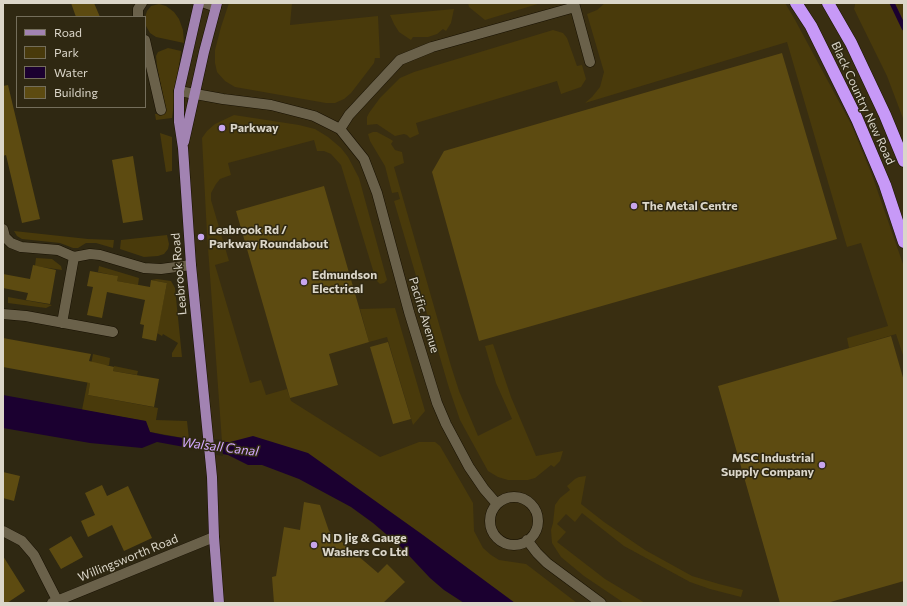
<!DOCTYPE html>
<style>
body{margin:0}
#map{position:relative;width:907px;height:606px;overflow:hidden;background:#2f2812;font-family:Commissioner,sans-serif}
canvas{display:block}
.frame{position:absolute;inset:0;border:4px solid #dbd6c9;pointer-events:none}
.legend{position:absolute;left:16px;top:16px;width:130px;height:92px;box-sizing:border-box;background:#2f2812;border:1px solid #746e5b;margin:0;padding:5px 7px;list-style:none;font-size:12px;color:#dbd6c9}
.legend li{display:flex;align-items:center;gap:8px;height:20px}
.legend b{width:20px;border:1px solid #746e5b}
</style>
<div id="map">
<canvas width="907" height="606"></canvas>
<div class="frame"></div>
<ul class="legend">
<li><b style="height:5px;background:#a283b2"></b>Road</li>
<li><b style="height:11px;background:#493a0b"></b>Park</li>
<li><b style="height:11px;background:#1b0030"></b>Water</li>
<li><b style="height:11px;background:#5d4b11"></b>Building</li>
</ul>
</div>
<script>
const context = document.querySelector('canvas').getContext('2d');
context.lineJoin = 'round';
function paint(path, color) { context.fillStyle = color; context.fill(path, 'evenodd'); }
const toPath = rows => new Path2D(rows.map(r => 'M' + r).join(''));
function strokePath(path, color, width, dash) { context.strokeStyle = color; context.lineWidth = width; context.lineCap = dash ? 'butt' : 'round'; context.setLineDash(dash || []); context.stroke(path); }
function write(font, color, halo, rows, align = 'center') {
  context.font = font + ' Commissioner,sans-serif'; context.lineWidth = 3; context.setLineDash([]); context.textBaseline = 'middle'; context.strokeStyle = halo; context.fillStyle = color; for (const [text, x, y, turn = 0] of rows) {
    context.save(); context.translate(x, y); context.rotate((+turn || 0) * Math.PI / 180); context.textAlign = isNaN(turn) ? turn : align; if (halo) context.strokeText(text, 0, 0); context.fillText(text, 0, 0); context.restore();
  }
}
paint(toPath([
 [199,3,855,3,854,9,904,90,904,603,219,603,179,122]
]), '#392e11');
paint(toPath([
 [229,3,292,3,290,25,378,16,380,58,375,58,374,63,351,93,344,99,335,103,326,103,235,87,225,81,217,72,215,63,215,50,221,27],
 [468,3,541,3,485,20,469,7],
 [605,3,785,3,794,18,851,124,872,175,903,264,904,358,896,334,849,348,847,338,888,326,861,243,847,247,787,42,585,103,592,97,600,87,604,72,587,14,597,10],
 [855,3,904,3,904,121,887,76,854,9],
 [159,4,166,6,174,12,179,19,183,30,184,43,156,37,150,33,146,26,145,17,147,11,151,6],
 [454,9,451,23,446,31,443,29,437,34,428,37,413,37,411,40,399,32,394,24,390,15],
 [553,30,563,33,567,38,577,66,582,65,586,79,581,87,561,94,557,81,416,123,419,134,410,138,407,135,404,134,395,136,377,124,367,125,367,117,369,113,380,98,400,78,414,72],
 [168,48,181,51,172,118,156,120,155,114,166,112,157,66,156,56,158,52],
 [234,115,299,125,315,129,328,137,341,148,348,157,359,178,387,280,384,283,380,284,376,280,341,165,331,154,324,151,317,151,314,140,228,163,231,175,220,179,216,184,211,193,211,200,229,261,215,265,250,383,261,380,266,395,287,389,291,401,380,457,419,442,435,442,440,446,469,496,473,503,474,531,483,548,491,555,499,560,526,564,577,603,515,603,400,519,230,442,222,442,207,234,202,138,207,131,215,124],
 [373,132,377,132,390,139,393,141,391,144,395,150,402,152,404,163,394,167,451,366,459,391,478,436,512,419,496,383,485,346,493,344,511,397,536,456,563,451,560,461,554,467,551,465,535,478,528,480,508,480,498,477,488,471,460,420,449,388,394,201,400,199,398,192,392,193,385,166,370,141,368,134],
 [160,133,172,137,172,171,166,172],
 [14,231,88,239,114,240,113,248,96,243,86,243,78,248,73,248,60,243,22,239,17,236],
 [167,235,169,244,168,249,164,254,158,256,144,257,120,249,121,240],
 [36,258,52,259,61,266,62,270,35,266],
 [99,266,139,278,138,285,117,281,117,276,98,272],
 [157,279,171,281,175,288,182,357,172,357,172,353,178,343,163,334,162,336,157,333,167,283,151,280],
 [8,297,52,305,46,308,8,303],
 [395,308,425,411,413,425,387,337,369,342,360,309],
 [93,354,110,358,109,365,106,365,105,369,93,367,88,395,158,408,156,420,187,421,189,439,150,432,145,421,82,410],
 [114,366,138,371,137,375,113,371],
 [586,476,581,504,604,522,645,550,692,576,719,584,743,590,741,597,710,589,690,582,624,546,582,513,575,522,566,514,557,524,566,532,557,542,605,579,645,603,624,603,584,576,561,557,552,543,551,530,553,523,555,505,560,498,570,490,567,486,575,479,579,477]
]), '#493a0b');
paint(toPath([
 [3,395,146,421,150,432,164,435,189,439,222,442,230,442,253,436,308,453,423,535,515,603,464,603,444,590,430,578,400,546,373,523,351,507,299,479,262,465,248,465,228,455,157,442,142,448,90,443,3,428]
]), '#1b0030');
paint(toPath([
 [188,437,222,440,223,456,189,450]
]), '#2f2812');
strokePath(toPath([
 [892,3,904,28]
]), '#1b0030', 5);
paint(toPath([
 [71,3,94,3,100,17,76,17],
 [782,53,837,239,479,341,432,172,444,151],
 [8,85,40,219,22,223,6,155,3,156,3,86],
 [133,156,143,220,123,223,112,160],
 [324,186,369,342,329,354,338,385,290,398,236,211],
 [33,265,56,270,50,304,26,300,28,293,3,288,3,274,30,279],
 [90,271,118,276,117,281,150,287,151,280,167,283,156,341,142,338,144,325,140,324,145,300,107,292,102,318,87,315,93,287,87,286],
 [891,336,904,381,904,581,827,603,780,603,718,386],
 [3,338,91,354,89,361,114,367,113,371,159,379,154,407,88,395,90,383,3,367],
 [388,342,411,419,393,424,370,347],
 [3,472,20,476,14,501,3,498],
 [102,485,107,496,128,486,152,538,124,551,112,525,88,537,81,521,95,515,85,493],
 [304,502,320,505,329,531,378,573,387,564,405,582,383,603,274,603,272,577,276,576,284,527,300,530],
 [71,536,83,557,61,569,49,549],
 [3,556,25,591,7,603,3,603]
]), '#5d4b11');
const minor = toPath([
 [205,3,216,7],
 [574,3,590,62],
 [138,17,138,9,142,3],
 [145,40,161,110],
 [179,91,223,99,271,105,314,116,340,129,364,159,377,193,409,312,437,403,446,424,469,467,484,489,497,504],
 [340,129,349,115,400,60,432,47,575,7],
 [3,229,5,237,11,243,21,247,58,250,74,257,90,254,100,255,144,268,161,269,191,265],
 [3,314,26,316,113,332],
 [62,323,74,257],
 '490 521a24 24 0 1 1 48 0a24 24 0 1 1-48 0Z',
 [3,531,22,541,34,555,57,600],
 [527,540,537,553,547,563,601,603],
 [52,603,214,537]
]);
const major = toPath([
 [199,3,179,91,179,122,183,148,191,265,212,477,214,537,219,603],
 [184,142,204,52,217,3]
]);
const highway = toPath([
 [796,3,811,26,857,119,885,185,904,242],
 [828,3,851,43,885,115,904,161]
]);
strokePath(minor, '#171000', 11);
strokePath(major, '#171000', 11);
strokePath(highway, '#171000', 13);
strokePath(minor, '#6a614a', 10);
strokePath(major, '#a283b2', 10);
strokePath(highway, '#c799f7', 12);
for (const [x, y, r, color] of [
 [222,128,4,"#c8a5ee"],
 [634,206,4,"#c8a5ee"],
 [201,237,4,"#c8a5ee"],
 [304,282,4,"#c8a5ee"],
 [822,465,4,"#c8a5ee"],
 [314,545,4,"#c8a5ee"]
]) { const dot = new Path2D(); dot.arc(x, y, r, 0, 2 * Math.PI); context.fillStyle = color; context.fill(dot); strokePath(dot, '#2f2812', 1.5); }
write('12px', '#dbd6c9', '#2f2812', [
 ["Black Country New Road",863,103,65],
 ["Leabrook Road",179,274,-95],
 ["Pacific Avenue",424,315,73],
 ["Willingsworth Road",128,558,-22]
]);
write('bold 12px', '#dbd6c9', '#2f2812', [
 ["Parkway",230,128],
 ["The Metal Centre",642,206],
 ["Leabrook Rd /",209,230],
 ["Parkway Roundabout",209,244],
 ["Edmundson",312,275],
 ["Electrical",312,289],
 ["MSC Industrial",814,458,"right"],
 ["Supply Company",814,472,"right"],
 ["N D Jig & Gauge",322,538],
 ["Washers Co Ltd",322,552]
], 'left');
write('italic 13px', '#d2a8fe', '#2f2812', [
 ["Walsall Canal",220,447,7]
]);
</script>
